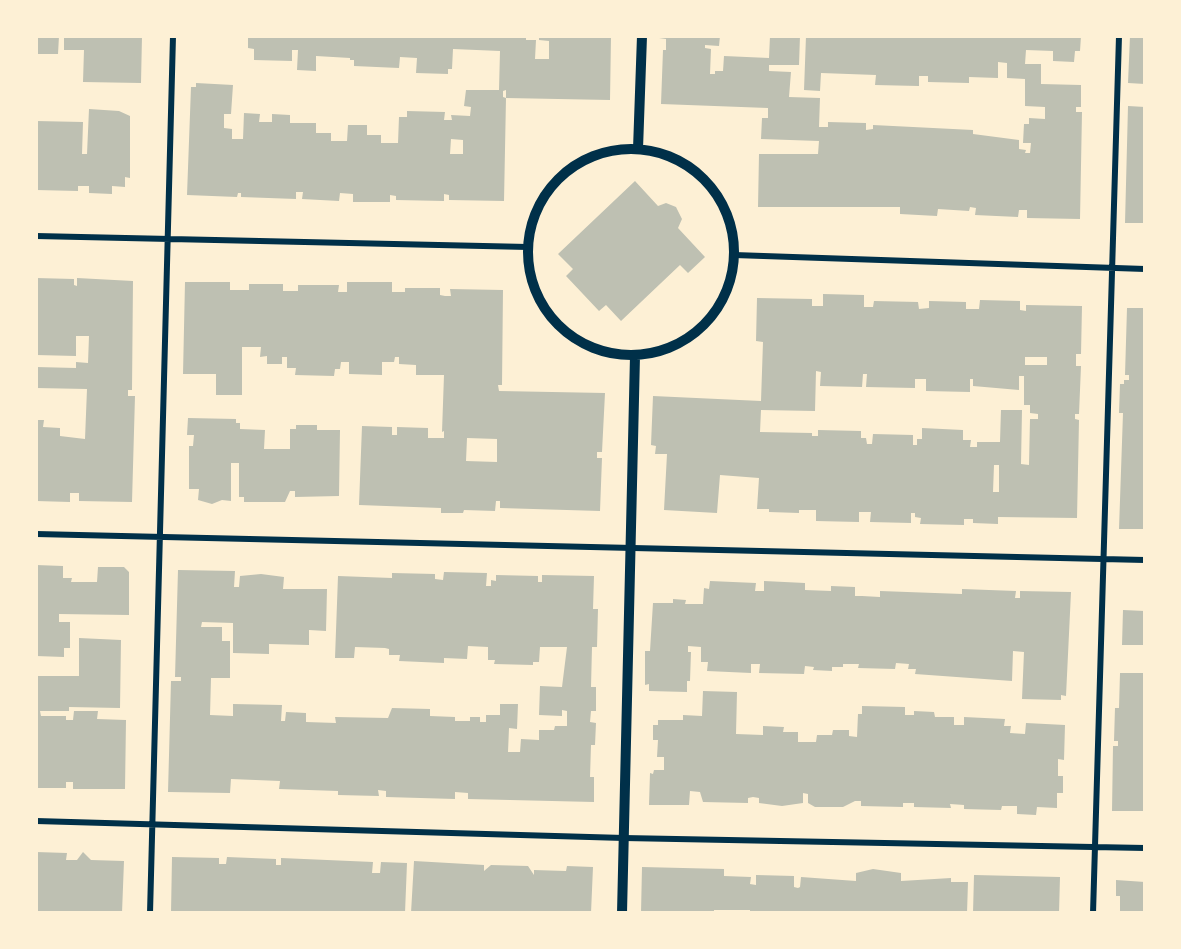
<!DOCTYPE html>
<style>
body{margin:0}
#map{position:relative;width:1181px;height:949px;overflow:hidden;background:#fdf0d5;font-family:Inter,sans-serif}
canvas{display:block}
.frame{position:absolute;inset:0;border:38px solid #fdf0d5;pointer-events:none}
</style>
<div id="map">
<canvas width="1181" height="949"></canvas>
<div class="frame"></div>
</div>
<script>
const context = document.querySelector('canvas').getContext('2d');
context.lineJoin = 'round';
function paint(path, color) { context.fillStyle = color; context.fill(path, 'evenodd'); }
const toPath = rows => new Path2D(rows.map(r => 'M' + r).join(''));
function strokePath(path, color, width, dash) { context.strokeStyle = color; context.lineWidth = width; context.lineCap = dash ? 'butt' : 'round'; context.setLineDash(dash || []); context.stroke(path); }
paint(toPath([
 [36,36,59,36,58,54,36,54],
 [64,36,142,36,141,83,83,82,84,50,64,50],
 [248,36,526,36,526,40,536,40,535,59,549,59,549,41,539,40,539,36,611,36,610,100,506,98,506,90,503,91,503,97,506,98,504,201,449,200,449,195,444,194,444,201,396,200,396,196,390,195,390,202,353,202,353,194,340,193,339,201,302,199,303,192,296,192,296,199,241,197,241,193,238,193,237,197,187,195,191,87,196,87,196,83,233,85,231,114,224,114,224,128,232,129,232,139,243,139,244,113,260,114,259,122,272,122,272,114,290,115,290,123,316,123,316,133,331,133,331,141,347,141,348,125,367,125,367,135,381,135,381,143,398,143,399,117,407,117,407,111,445,112,444,120,452,120,451,115,470,116,471,107,464,106,466,90,499,90,500,51,453,49,452,69,448,69,448,74,416,73,417,58,400,57,399,68,354,66,354,60,350,60,350,58,316,56,316,71,297,70,298,50,292,50,292,61,254,60,254,49,248,48],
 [451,139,463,140,463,154,450,154],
 [659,36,720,36,719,46,705,45,705,48,711,49,710,74,715,74,715,71,723,71,724,56,769,58,770,36,800,36,799,65,769,65,769,71,791,72,789,97,820,98,819,127,828,127,828,122,866,123,866,130,873,129,873,125,973,130,973,134,1019,140,1019,149,1026,150,1025,153,1030,153,1031,143,1023,143,1024,124,1029,124,1029,118,1045,119,1045,107,1025,106,1025,79,1007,78,1007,63,998,62,998,78,969,77,969,83,928,82,928,76,919,76,919,86,875,85,876,75,821,73,820,91,804,90,806,36,1081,36,1080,51,1075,51,1074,62,1053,61,1053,51,1026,50,1025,64,1041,64,1041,84,1081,85,1081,107,1076,107,1076,112,1082,112,1080,219,1027,218,1027,210,1019,210,1018,217,975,215,976,208,970,207,969,211,938,209,937,216,900,214,900,207,758,207,759,154,818,154,819,141,761,139,762,118,768,118,768,108,661,104,663,50,666,50,666,39,659,38],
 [1130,36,1145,36,1145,84,1128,83],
 [1128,106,1145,107,1145,223,1125,223],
 [89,109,119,111,130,116,130,178,125,177,125,187,112,186,112,194,89,193,89,186,78,186,78,191,36,190,36,121,83,122,82,154,87,154],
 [635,181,658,206,666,203,676,207,682,219,678,228,705,257,688,273,680,265,621,321,606,305,599,311,566,276,573,269,558,254],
 [36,278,74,279,74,285,77,286,77,278,133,281,132,390,128,390,128,396,135,396,132,502,79,501,79,493,70,493,70,502,36,501,36,420,44,420,43,427,60,428,60,436,85,439,87,389,36,388,36,367,76,368,76,362,88,363,89,336,76,336,76,356,36,355],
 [185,282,230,282,230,290,249,290,249,284,283,284,283,291,298,291,298,285,339,285,338,292,347,292,347,282,392,282,392,292,405,292,405,288,440,288,440,295,445,296,451,296,450,289,503,290,502,385,498,385,499,391,605,393,602,452,597,452,597,458,602,458,600,511,500,508,500,501,496,501,495,511,464,510,463,513,441,513,441,508,359,505,362,426,392,427,392,435,397,435,397,427,428,428,428,438,444,438,444,431,442,432,444,375,416,375,416,365,399,364,399,357,395,357,394,362,382,362,382,375,349,374,349,362,341,362,340,369,335,369,334,376,295,375,296,368,287,368,287,357,282,357,282,364,267,364,267,356,260,357,261,347,242,347,242,395,216,395,216,374,183,374],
 [467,438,497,439,497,462,466,461],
 [823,294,864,295,864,307,873,307,874,301,918,302,919,309,929,308,929,301,966,302,966,309,979,309,980,300,1020,301,1020,310,1026,311,1026,305,1082,306,1081,354,1076,354,1076,366,1081,366,1079,414,1075,414,1075,419,1079,420,1077,518,998,517,998,524,973,523,973,519,964,519,964,525,920,524,921,518,915,517,915,513,911,513,911,523,870,522,871,512,859,512,859,522,816,521,816,510,799,510,799,513,769,512,769,509,757,509,759,478,720,475,717,513,664,510,667,454,655,454,656,446,651,445,653,396,761,401,763,342,756,341,757,298,812,299,812,306,823,306],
 [1025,357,1047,357,1047,365,1025,365],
 [816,371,821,372,820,386,862,387,863,374,867,374,866,387,915,388,915,379,926,379,926,391,970,392,970,379,973,379,973,386,1019,390,1019,376,1024,376,1024,405,1030,405,1030,413,1038,414,1038,419,1030,419,1029,465,1021,464,1022,410,1001,410,1000,442,977,442,977,447,970,447,971,440,963,440,963,430,922,428,922,439,917,439,917,445,913,445,913,435,873,434,872,444,867,444,866,438,861,438,861,431,818,430,818,436,812,436,812,433,760,432,761,410,815,411],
 [994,465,999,465,999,492,993,492],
 [1127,308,1145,308,1145,529,1119,529,1123,413,1119,413,1120,384,1124,384,1124,380,1129,380,1129,375,1125,375],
 [188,418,236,419,236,423,240,423,240,429,265,430,264,449,290,449,290,429,296,429,296,425,317,425,317,430,340,430,339,496,295,497,295,491,290,491,285,502,244,502,244,497,239,497,239,463,231,463,231,501,222,500,212,504,198,500,199,489,189,489,189,446,193,446,194,435,187,435],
 [36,565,63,566,63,578,72,578,71,582,97,582,98,567,124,567,129,572,129,615,59,614,59,622,70,622,70,648,64,648,64,657,36,656],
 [178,570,235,571,234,587,239,587,240,576,261,574,284,577,283,589,327,589,326,631,309,630,309,645,269,644,269,654,233,653,233,623,202,622,201,627,222,627,222,641,230,641,230,678,211,678,210,715,233,716,233,704,282,705,281,721,285,721,286,712,306,713,306,722,336,723,335,717,388,718,392,708,430,709,430,716,455,717,455,721,470,721,470,717,480,717,480,722,486,722,486,715,500,715,500,704,518,704,517,729,509,728,508,752,520,752,521,739,539,740,539,730,554,730,555,726,567,726,567,711,562,710,562,716,539,715,540,686,562,687,567,647,540,647,539,662,533,662,533,665,494,664,495,660,488,660,488,647,468,646,467,659,444,658,444,663,399,661,400,655,389,655,389,649,385,648,355,647,354,658,335,658,338,576,392,578,392,573,435,574,435,579,443,580,444,572,487,573,486,586,491,586,491,580,496,581,496,575,538,576,538,582,542,582,542,575,594,576,593,609,598,609,597,647,592,647,591,687,596,687,596,711,591,711,590,722,596,723,595,745,591,745,590,777,594,777,594,802,468,799,468,793,455,792,455,799,386,797,386,791,378,790,379,796,338,795,338,791,279,789,280,781,231,779,230,793,168,792,171,681,181,681,181,677,175,677],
 [710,581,756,583,755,591,764,591,764,581,805,583,805,590,831,591,831,586,855,587,855,596,862,596,880,597,880,591,962,594,962,589,1016,591,1015,598,1020,598,1020,591,1071,592,1066,696,1061,695,1061,700,1022,699,1024,652,1013,651,1012,681,915,674,916,669,908,669,909,664,896,663,895,669,858,668,859,664,843,664,843,667,832,667,832,671,813,670,814,667,805,666,804,674,759,673,760,664,751,664,751,673,707,671,708,662,701,662,701,647,688,646,688,652,691,652,690,681,687,681,687,692,649,691,649,684,645,685,645,651,650,651,653,603,673,603,673,599,686,600,685,604,703,604,704,588,709,589],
 [1123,610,1145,611,1145,645,1122,645],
 [79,638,121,640,120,708,69,707,69,711,40,711,41,716,66,716,66,720,73,720,74,711,98,711,97,719,126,720,125,789,73,789,73,782,66,782,66,788,36,788,36,676,79,676],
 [1120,673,1145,673,1145,811,1112,811,1113,746,1118,746,1118,741,1114,741,1115,708,1119,708],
 [703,691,737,692,736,734,763,735,763,726,784,727,783,732,798,732,798,742,816,742,817,735,832,735,833,730,849,730,849,736,857,737,858,714,862,714,862,706,905,707,905,715,914,715,914,711,934,712,935,717,954,717,954,725,964,725,964,717,1005,719,1004,726,1011,726,1010,733,1025,734,1026,723,1065,725,1064,760,1058,759,1058,776,1063,776,1063,793,1057,793,1057,808,1037,807,1036,815,1017,814,1017,806,1002,806,1001,810,964,809,964,805,950,804,951,808,914,807,914,803,903,803,903,807,861,806,861,801,855,801,843,807,815,807,808,803,808,794,803,793,803,803,782,806,759,803,759,798,753,797,748,798,748,803,703,802,700,792,690,791,689,805,649,805,650,773,653,774,654,770,664,770,664,757,657,757,658,740,653,740,653,725,658,725,658,720,683,720,683,715,702,716],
 [36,852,67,853,66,860,77,860,83,852,91,860,124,861,122,913,36,913],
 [172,857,219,858,219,864,226,864,227,857,276,859,276,865,281,865,281,858,373,862,372,873,380,873,381,862,407,863,405,913,171,913],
 [414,861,484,865,484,871,491,865,528,866,534,875,534,870,566,871,567,866,593,867,591,913,411,913],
 [642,867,724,869,724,876,751,877,750,884,756,885,756,875,794,876,794,887,798,888,800,887,801,877,856,881,856,873,873,869,901,873,901,881,951,878,951,882,968,882,967,913,750,913,750,910,714,910,714,913,641,913],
 [974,875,1060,877,1059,913,973,913],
 [1116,880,1145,882,1145,913,1120,913,1120,896,1116,896]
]), '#bec0b2');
strokePath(toPath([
 [36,236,528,247],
 [734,255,1145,269],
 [36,534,1145,560],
 [36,821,624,838,1145,848],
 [150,913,173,36],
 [1093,913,1119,36]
]), '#003049', 6);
strokePath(toPath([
 [638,149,642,36],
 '528 252a103 103 0 1 1 206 0a103 103 0 1 1-206 0Z',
 [622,913,635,356]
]), '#003049', 10);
</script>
